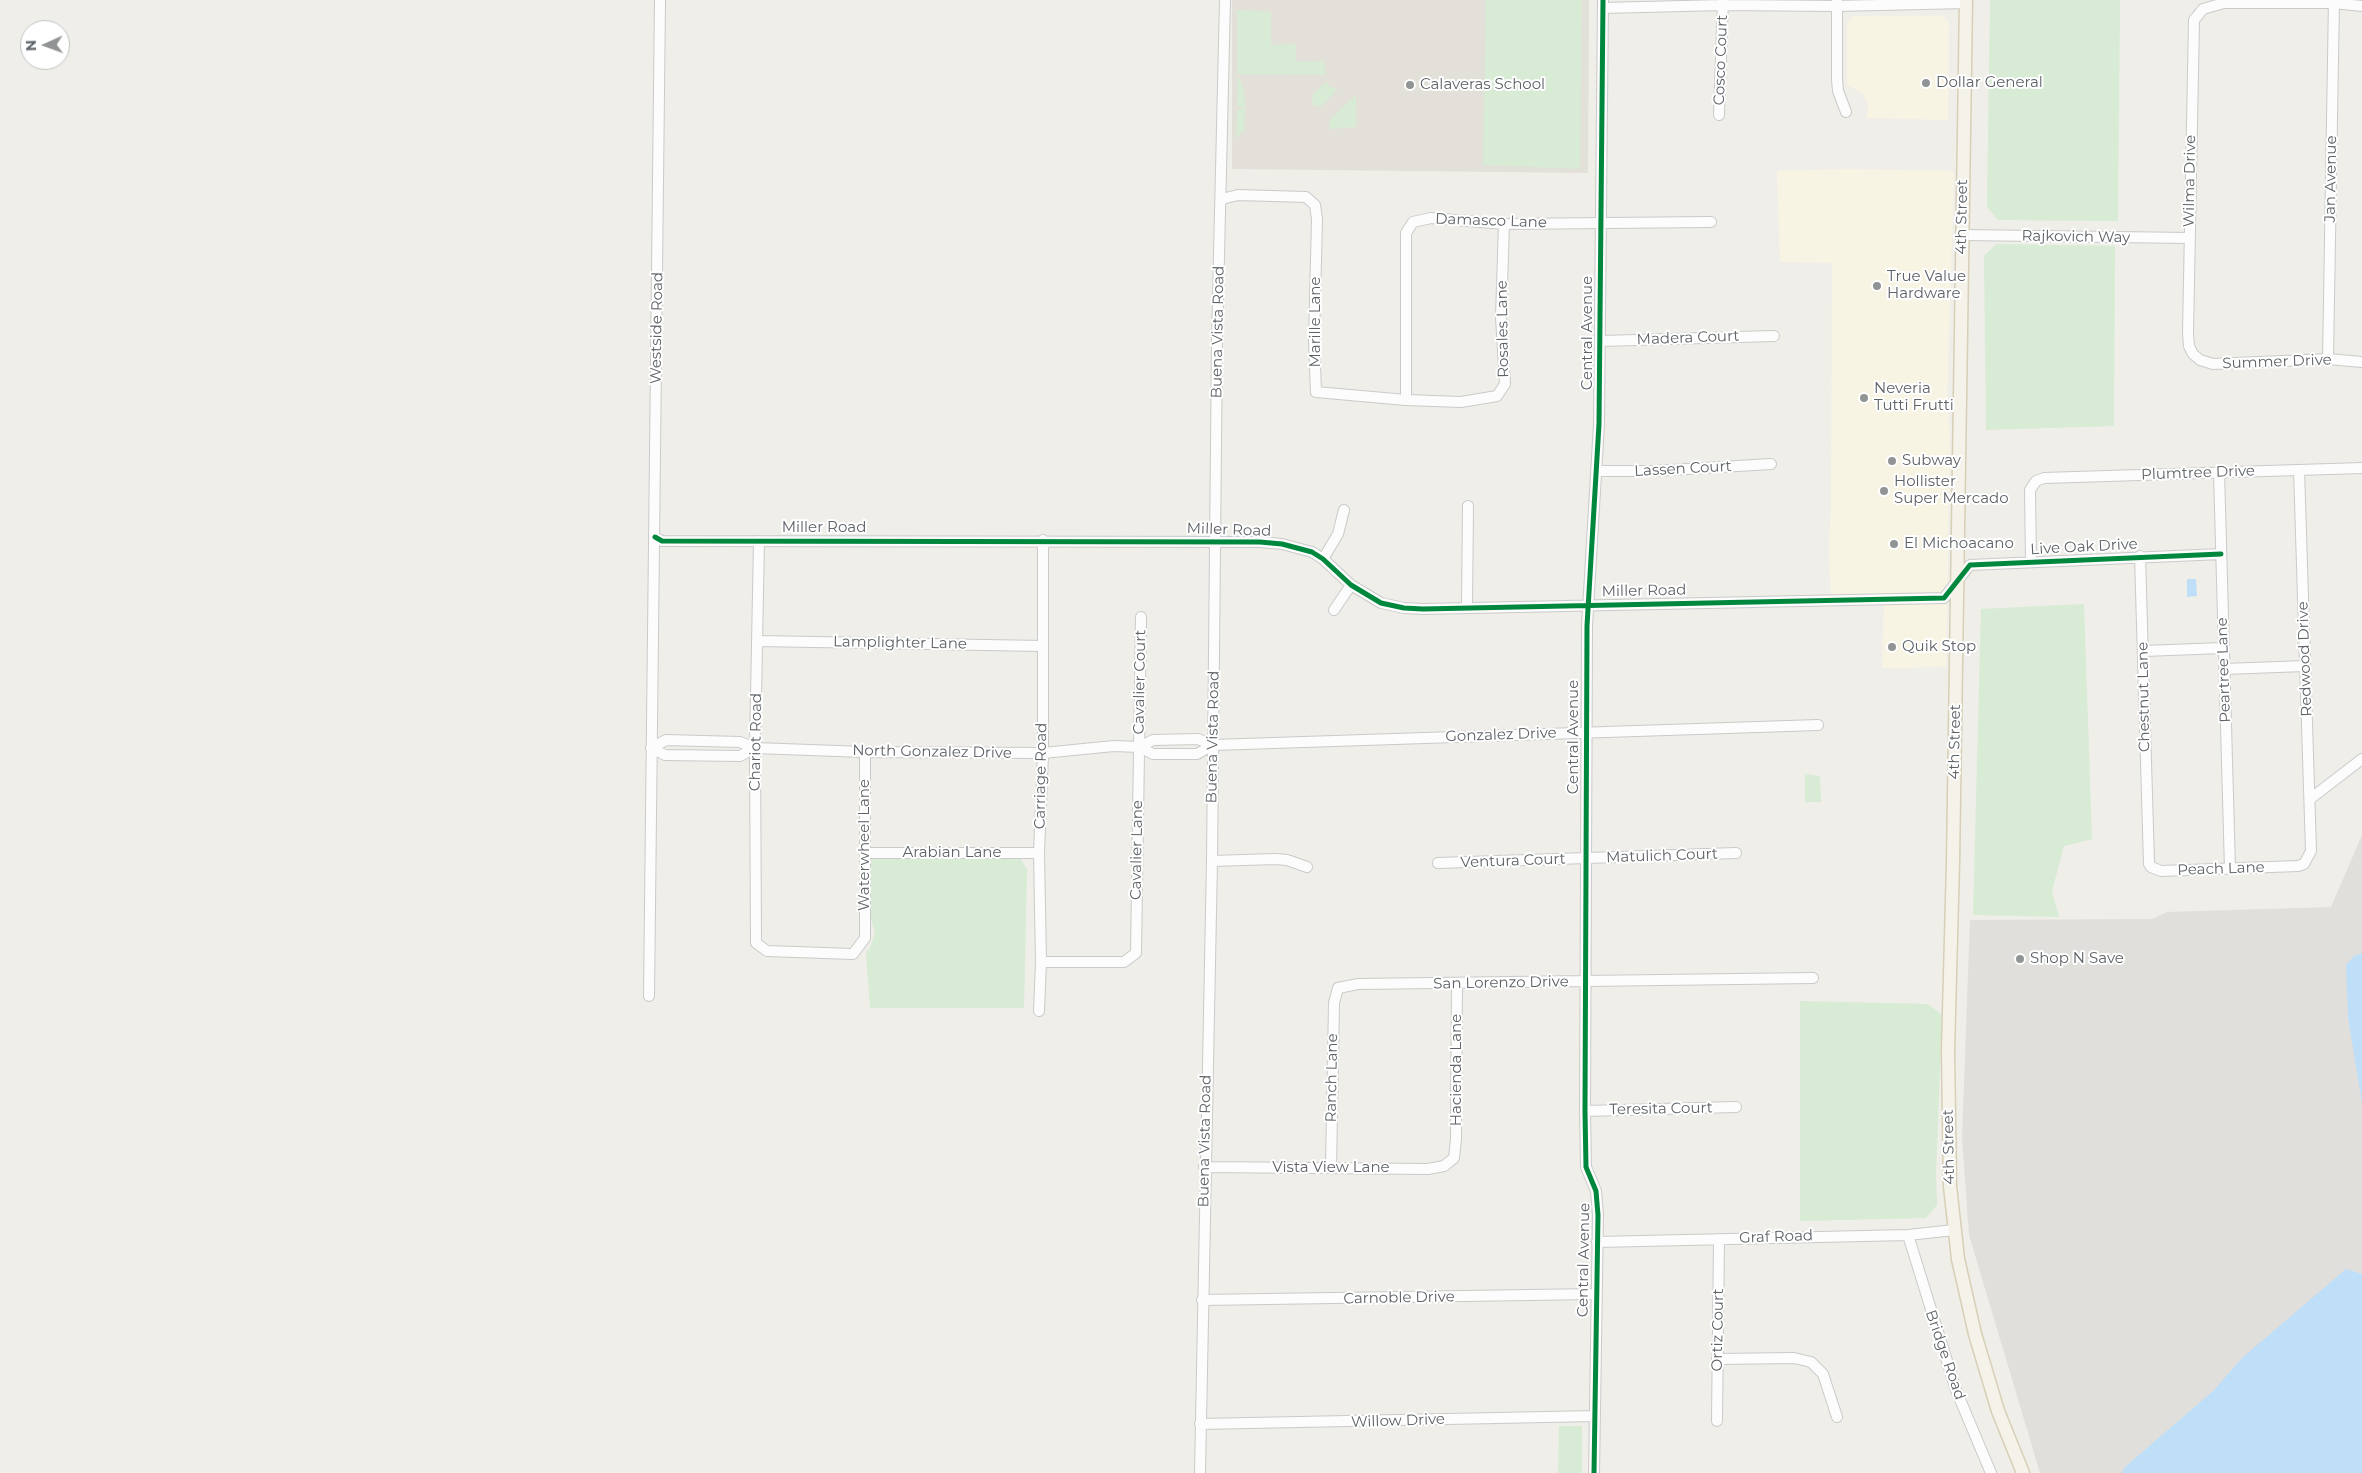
<!DOCTYPE html>
<style>
body{margin:0}
#map{position:relative;width:2362px;height:1473px;overflow:hidden;background:#efeee9;font-family:Montserrat,sans-serif}
canvas{display:block}
.north{position:absolute;left:20px;top:20px;width:50px;height:50px;box-sizing:border-box;background:#fff;border:1px solid #bfc1c3;border-radius:50%;rotate:268deg;font-size:14px;font-weight:700;line-height:20px;text-align:center;color:#5e6368}
.north::after{content:'';display:block;margin:auto;width:18px;height:22px;background:#919495;clip-path:polygon(50% 0,100% 100%,50% 72%,0 100%)}
</style>
<div id="map">
<canvas width="2362" height="1473"></canvas>
<div class="north">N</div>
</div>
<script>
const context = document.querySelector('canvas').getContext('2d');
context.lineJoin = 'round';
function paint(path, color) { context.fillStyle = color; context.fill(path, 'evenodd'); }
const toPath = rows => new Path2D(rows.map(r => 'M' + r).join(''));
function strokePath(path, color, width, dash) { context.strokeStyle = color; context.lineWidth = width; context.lineCap = dash ? 'butt' : 'round'; context.setLineDash(dash || []); context.stroke(path); }
function write(font, color, halo, rows, align = 'center') {
  context.font = font + ' Montserrat,sans-serif'; context.lineWidth = 4; context.setLineDash([]); context.textBaseline = 'middle'; context.strokeStyle = halo; context.fillStyle = color; for (const [text, x, y, turn = 0] of rows) {
    context.save(); context.translate(x, y); context.rotate((+turn || 0) * Math.PI / 180); context.textAlign = isNaN(turn) ? turn : align; if (halo) context.strokeText(text, 0, 0); context.fillText(text, 0, 0); context.restore();
  }
}
paint(toPath([
 [1853,16,1942,16,1949,21,1948,120,1867,118,1868,104,1862,93,1847,85,1847,23],
 [1846,169,1954,171,1947,399,1950,435,1946,667,1882,668,1884,604,1831,605,1829,544,1831,508,1832,263,1780,262,1777,171]
]), '#f8f4e4');
paint(toPath([
 [2362,835,2362,1473,2040,1473,1969,1235,1962,1138,1970,920,2152,919,2167,912,2331,907]
]), '#e0dfdb');
paint(toPath([
 [1232,0,1589,0,1588,173,1232,169]
]), '#e2e0d9');
paint(toPath([
 [1486,0,1582,0,1580,169,1483,165],
 [1990,0,2120,0,2118,221,1998,220,1987,207],
 [1237,10,1271,12,1271,45,1296,44,1296,62,1323,61,1326,75,1237,74],
 [1238,76,1244,90,1245,107,1244,131,1236,139,1237,111,1244,107,1237,106],
 [1326,82,1330,87,1338,89,1321,107,1312,105,1313,94],
 [1356,95,1356,127,1329,129,1331,118],
 [1996,244,2115,246,2114,426,1986,430,1984,256],
 [2084,604,2092,839,2064,846,2052,891,2059,917,1973,915,1981,609],
 [1805,774,1820,776,1821,802,1805,802],
 [1011,856,1020,858,1027,869,1024,1008,870,1008,866,952,870,948,875,933,868,909,868,857],
 [1800,1001,1928,1004,1942,1015,1936,1173,1937,1205,1926,1218,1800,1221],
 [1559,1426,1582,1426,1582,1473,1558,1473]
]), '#d7ebd5');
paint(toPath([
 [2187,579,2196,579,2197,596,2187,597],
 [2362,953,2362,1103,2348,1018,2346,965,2354,956],
 [2346,1269,2362,1274,2362,1473,2122,1473,2125,1467,2213,1391,2243,1357]
]), '#bfdff8');
const minor = toPath([
 [1837,1,1837,79,1838,91,1846,112],
 [2362,6,2333,3,2224,3,2203,9,2194,20,2188,333,2189,346,2193,354,2200,360,2213,364,2328,359,2362,362],
 [1603,8,1723,5,1836,6,1966,3],
 [1719,115,1723,0],
 [1222,199,1238,195,1306,197,1315,205,1317,219,1314,341,1316,392,1406,400,1461,402,1497,396,1505,384,1501,317,1504,224],
 [1962,235,2190,238],
 [1601,341,1774,336],
 [2328,359,2334,0],
 [1406,400,1406,233,1413,222,1431,218,1504,224,1711,222],
 [1596,471,1654,471,1771,464],
 [2219,472,2230,869],
 [655,537,662,541,1260,542,1282,544,1312,552,1323,559,1351,585,1381,603,1404,608,1423,609,1944,598,1970,565,2221,554],
 [759,541,755,748,756,943,767,951,853,954,865,938,865,752],
 [2140,556,2149,864,2151,867,2161,871,2298,866,2304,864,2311,851,2299,470],
 [1323,559,1338,534,1344,510],
 [2031,562,2030,490,2036,481,2044,478,2362,468],
 [1467,607,1468,506],
 [1334,610,1351,585],
 [758,641,1042,646],
 [2143,651,2223,648],
 [2224,669,2305,666],
 [666,740,740,742,755,748,740,756,665,755,651,748,666,740],
 [1213,745,1197,754,1153,754,1139,747,1153,740,1198,739,1213,745,1818,725],
 [755,748,865,752,1043,753,1114,746,1139,747],
 [2310,799,2362,759],
 [865,853,1039,853],
 [1212,861,1275,859,1287,860,1307,867],
 [1438,863,1736,853],
 [1041,962,1124,962,1136,953,1141,617],
 [649,996,660,0],
 [1039,1011,1041,962,1039,853,1043,753,1043,540],
 [1585,1111,1736,1107],
 [1204,1167,1428,1169,1444,1166,1454,1158,1456,1139,1457,983],
 [1331,1168,1334,1003,1338,988,1358,984,1813,978],
 [1908,1235,1956,1390,1991,1473],
 [1597,1242,1908,1235,1954,1230],
 [1202,1300,1595,1294],
 [1717,1359,1794,1358,1811,1362,1823,1374,1837,1417],
 [1717,1421,1719,1239],
 [1200,1424,1595,1416],
 [1200,1473,1212,861,1217,340,1225,0],
 [1594,1473,1598,1215,1596,1191,1586,1167,1585,1111,1587,626,1599,424,1603,0]
]);
const major = toPath([
 [1966,0,1953,862,1948,1051,1950,1186,1958,1259,1975,1334,1998,1411,2023,1473]
]);
strokePath(minor, '#cacaca', 12);
strokePath(major, '#d7cfb6', 15);
strokePath(minor, '#fdfcfc', 10);
strokePath(major, '#f4f2e9', 12);
strokePath(toPath([
 [655,537,662,541,1260,542,1282,544,1312,552,1323,559,1351,585,1381,603,1404,608,1423,609,1944,598,1970,565,2221,554],
 [1594,1473,1598,1215,1596,1191,1586,1167,1585,1111,1587,626,1599,424,1603,0]
]), '#00873e', 5);
for (const [x, y, r, color] of [
 [1926,83,5,"#919495"],
 [1410,85,5,"#919495"],
 [1877,286,5,"#919495"],
 [1864,398,5,"#919495"],
 [1892,461,5,"#919495"],
 [1884,491,5,"#919495"],
 [1894,544,5,"#919495"],
 [1892,647,5,"#919495"],
 [2020,959,5,"#919495"]
]) { const dot = new Path2D(); dot.arc(x, y, r, 0, 2 * Math.PI); context.fillStyle = color; context.fill(dot); strokePath(dot, '#fff', 2); }
write('15px', '#5e6368', '#fff', [
 ["Cosco Court",1721,60,-88],
 ["Jan Avenue",2331,179,-89],
 ["Wilma Drive",2190,181,-89],
 ["4th Street",1962,217,-89],
 ["Damasco Lane",1491,221,2],
 ["Rajkovich Way",2076,237,1],
 ["Marille Lane",1316,322,-90],
 ["Westside Road",657,328,-89],
 ["Rosales Lane",1503,329,-91],
 ["Buena Vista Road",1218,332,-89],
 ["Central Avenue",1588,333,-90],
 ["Madera Court",1688,338,-2],
 ["Summer Drive",2277,362,-2],
 ["Lassen Court",1683,469,-3],
 ["Plumtree Drive",2198,473,-2],
 ["Miller Road",824,528],
 ["Miller Road",1229,530,2],
 ["Live Oak Drive",2084,547,-3],
 ["Miller Road",1644,591,-1],
 ["Lamplighter Lane",900,643,1],
 ["Redwood Drive",2305,659,-92],
 ["Peartree Lane",2224,670,-92],
 ["Cavalier Court",1140,682,-89],
 ["Chestnut Lane",2144,697,-91],
 ["Gonzalez Drive",1501,735,-2],
 ["Buena Vista Road",1213,737,-89],
 ["Central Avenue",1574,737,-90],
 ["Chariot Road",756,742,-89],
 ["4th Street",1955,742,-89],
 ["North Gonzalez Drive",932,752,1],
 ["Carriage Road",1041,776,-89],
 ["Waterwheel Lane",865,845,-90],
 ["Cavalier Lane",1137,850,-89],
 ["Arabian Lane",952,853],
 ["Matulich Court",1662,856,-2],
 ["Ventura Court",1513,861,-2],
 ["Peach Lane",2221,869,-2],
 ["San Lorenzo Drive",1501,983,-1],
 ["Hacienda Lane",1457,1070,-90],
 ["Ranch Lane",1332,1078,-89],
 ["Teresita Court",1661,1109,-1],
 ["Buena Vista Road",1205,1141,-89],
 ["4th Street",1949,1147,-91],
 ["Vista View Lane",1331,1168],
 ["Graf Road",1776,1237,-2],
 ["Central Avenue",1584,1260,-89],
 ["Carnoble Drive",1399,1298,-1],
 ["Ortiz Court",1718,1330,-89],
 ["Bridge Road",1945,1355,71],
 ["Willow Drive",1398,1421,-2]
]);
write('15px', '#5e6368', '#fff', [
 ["Dollar General",1936,83],
 ["Calaveras School",1420,85],
 ["True Value",1887,277],
 ["Hardware",1887,294],
 ["Neveria",1874,389],
 ["Tutti Frutti",1874,406],
 ["Subway",1902,461],
 ["Hollister",1894,482],
 ["Super Mercado",1894,499],
 ["El Michoacano",1904,544],
 ["Quik Stop",1902,647],
 ["Shop N Save",2030,959]
], 'left');
</script>
